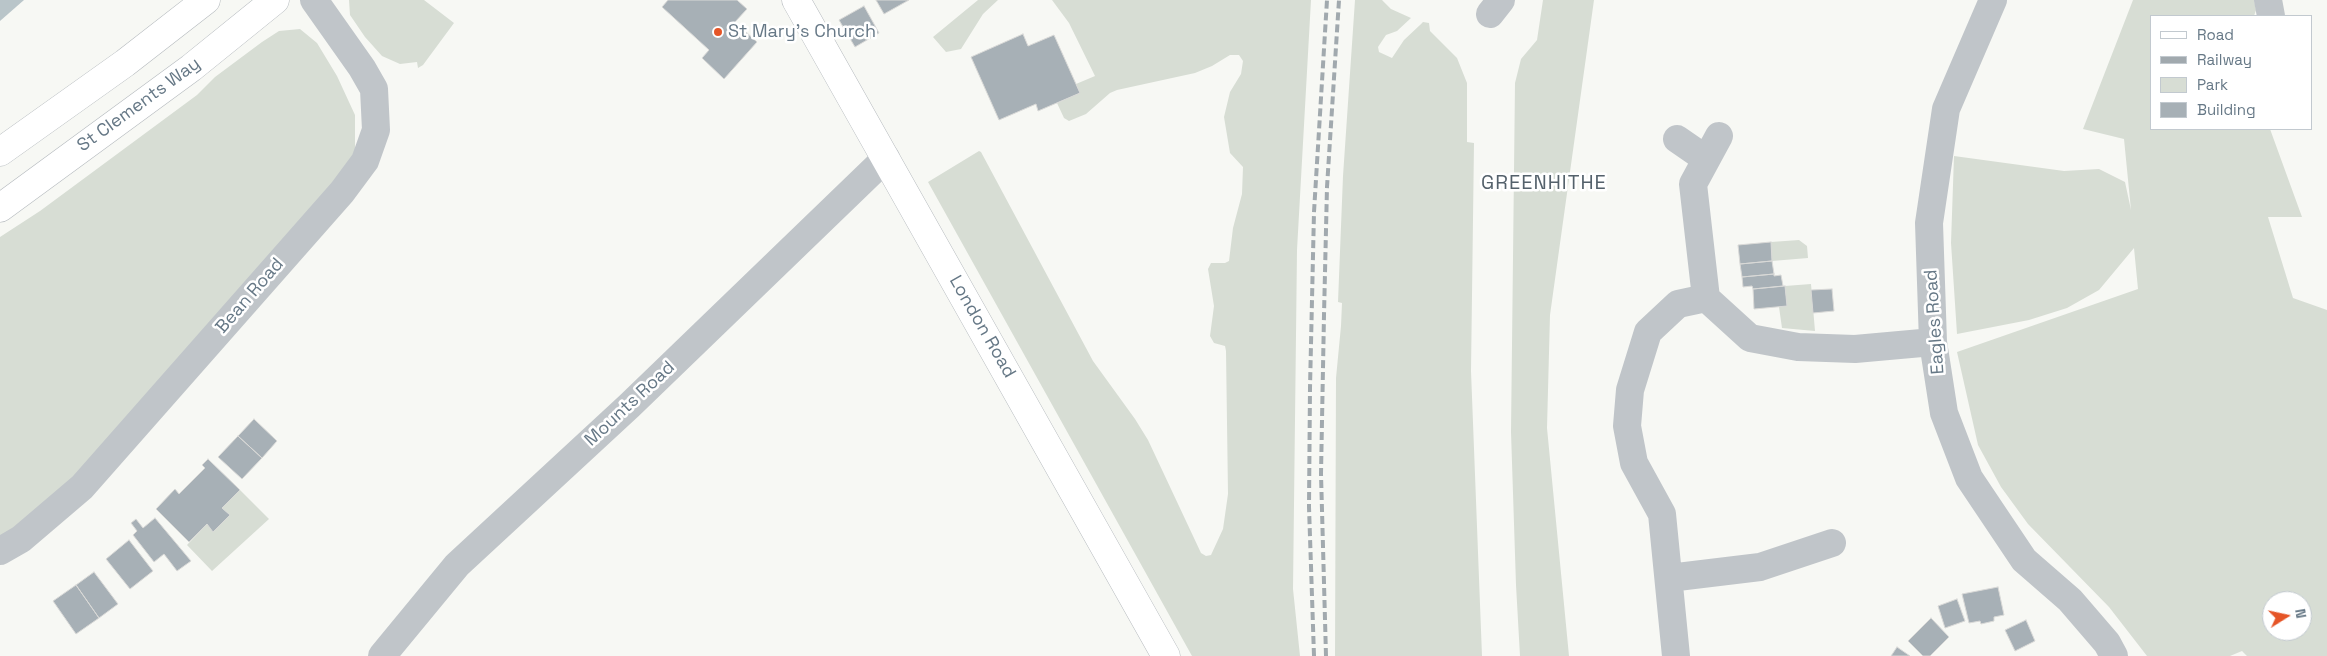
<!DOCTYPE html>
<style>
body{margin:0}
#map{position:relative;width:2327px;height:656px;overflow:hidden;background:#f7f8f4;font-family:"Space Grotesk",sans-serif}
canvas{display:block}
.legend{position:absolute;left:2150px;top:15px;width:162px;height:115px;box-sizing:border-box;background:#fff;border:1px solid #c2c9cf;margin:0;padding:6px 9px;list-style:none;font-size:15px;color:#667886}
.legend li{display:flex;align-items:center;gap:10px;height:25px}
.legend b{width:25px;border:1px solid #c2c9cf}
.north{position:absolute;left:2262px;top:591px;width:50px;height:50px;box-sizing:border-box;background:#fff;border:1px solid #c2c9cf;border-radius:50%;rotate:80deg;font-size:14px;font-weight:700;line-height:20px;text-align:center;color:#667886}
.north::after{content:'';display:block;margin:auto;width:18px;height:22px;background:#e55527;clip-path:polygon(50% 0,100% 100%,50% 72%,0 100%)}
</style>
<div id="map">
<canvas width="2327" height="656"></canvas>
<ul class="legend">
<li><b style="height:6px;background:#fff"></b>Road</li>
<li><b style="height:6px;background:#a1a9ae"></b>Railway</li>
<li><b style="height:14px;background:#d7ddd4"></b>Park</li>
<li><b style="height:14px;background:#a7b0b6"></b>Building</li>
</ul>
<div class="north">N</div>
</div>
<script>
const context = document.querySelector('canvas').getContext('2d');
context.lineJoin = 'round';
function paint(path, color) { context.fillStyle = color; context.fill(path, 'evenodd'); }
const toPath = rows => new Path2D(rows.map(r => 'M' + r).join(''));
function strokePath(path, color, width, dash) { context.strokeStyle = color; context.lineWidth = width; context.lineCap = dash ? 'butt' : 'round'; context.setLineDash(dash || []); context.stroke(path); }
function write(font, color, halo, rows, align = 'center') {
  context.font = font + ' "Space Grotesk",sans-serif'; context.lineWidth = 5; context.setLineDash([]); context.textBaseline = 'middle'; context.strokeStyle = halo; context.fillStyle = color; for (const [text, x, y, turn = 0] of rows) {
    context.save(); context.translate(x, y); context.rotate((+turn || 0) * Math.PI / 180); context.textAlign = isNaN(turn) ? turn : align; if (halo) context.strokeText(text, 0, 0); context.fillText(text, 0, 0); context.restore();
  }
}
paint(toPath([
 [349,0,424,0,454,23,423,65,418,68,417,62,400,64,382,56,365,37,350,15],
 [978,0,998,0,983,14,961,49,946,52,933,37],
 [1052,0,1311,0,1297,250,1293,589,1300,656,1192,656,928,182,979,151,981,152,1093,361,1135,419,1148,440,1201,553,1206,556,1211,555,1223,529,1228,494,1226,351,1225,346,1214,343,1210,336,1214,306,1208,269,1211,263,1225,263,1229,261,1233,228,1242,194,1243,167,1230,153,1224,117,1230,92,1241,74,1243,61,1239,55,1230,55,1212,66,1195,73,1117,90,1110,93,1086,114,1069,121,1064,118,1057,103,1080,93,1076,84,1095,76,1069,23],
 [1355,0,1382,0,1391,9,1411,18,1397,31,1386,35,1378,47,1379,52,1392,58,1404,40,1420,25,1423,22,1429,23,1430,31,1457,58,1467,83,1467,142,1474,143,1471,371,1482,656,1335,656,1336,378,1341,326,1342,303,1338,302,1343,176],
 [1543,0,1594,0,1550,315,1547,428,1569,656,1520,656,1516,585,1511,432,1515,83,1521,59,1537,40],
 [2133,0,2254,0,2256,10,2254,16,2151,16,2151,129,2270,129,2302,217,2268,217,2293,298,2327,310,2327,656,2247,656,2242,651,2230,656,2147,656,2109,607,2028,524,2001,487,1978,445,1957,352,2138,289,2134,248,2099,290,2067,308,2029,320,1957,334,1951,243,1954,156,2064,171,2099,169,2125,182,2131,210,2124,139,2083,129],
 [2272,601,2302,601,2302,631,2272,631],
 [300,29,317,43,337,76,355,115,355,154,345,176,156,393,34,518,0,542,0,237,40,211,197,95,215,77,262,42,279,31],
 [1799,240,1807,246,1808,258,1772,261,1771,242],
 [1811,284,1815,331,1782,328,1779,307,1787,306,1785,286],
 [240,490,269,519,212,571,187,545,207,524,214,531,230,515,222,508]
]), '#d7ddd4');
paint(toPath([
 [0,0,24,0,0,21]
]), '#b9c5c9');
const building = toPath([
 [668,0,737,0,747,9,735,22,757,42,724,79,702,58,709,50,662,7,668,0],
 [876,0,909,0,884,14,876,0],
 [864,6,879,33,855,47,839,20,864,6],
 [1023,34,1028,46,1054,35,1080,93,1038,111,1036,104,999,120,971,57,1023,34],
 [1771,242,1772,261,1740,264,1738,245,1771,242],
 [1772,261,1774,274,1742,277,1740,264,1772,261],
 [1774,274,1774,276,1781,275,1783,286,1753,289,1752,286,1743,287,1742,277,1774,274],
 [1785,286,1787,306,1754,309,1753,289,1785,286],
 [1832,289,1834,311,1813,313,1811,290,1832,289],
 [254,419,277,441,262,458,238,436,254,419],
 [238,436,262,458,242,479,218,457,238,436],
 [208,459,240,490,222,508,230,515,213,532,207,524,189,542,156,509,175,489,179,494,205,468,202,465,208,459],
 [155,518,191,561,177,571,164,554,154,562,133,535,137,531,131,523,136,519,143,528,155,518],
 [129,540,153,571,130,589,106,559,129,540],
 [94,572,118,604,99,618,76,585,94,572],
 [76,585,99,618,76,634,53,601,76,585],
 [1998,587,2004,615,1994,617,1994,621,1981,624,1980,621,1969,623,1962,594,1998,587],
 [1957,599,1965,621,1945,628,1938,606,1957,599],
 [1931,618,1949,637,1930,656,1923,656,1908,641,1931,618],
 [2026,620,2035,641,2015,651,2005,630,2026,620],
 [1897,647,1910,656,1891,656,1897,647]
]);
paint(building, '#a7b0b6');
strokePath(building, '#d9d9d7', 1);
const major = toPath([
 [796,0,1166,656],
 [0,152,125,63,206,0],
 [0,208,191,68,275,0]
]);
strokePath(major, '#b4b9bd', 29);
strokePath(toPath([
 [1993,0,1946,109,1929,223,1933,342,1944,413,1969,478,2024,560,2070,600,2107,643,2114,656],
 [2268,0,2271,16],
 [1490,14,1501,0],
 [1719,136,1693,184,1706,298,1750,338,1798,347,1855,349,1933,342],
 [1677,139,1706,159],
 [0,551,21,539,82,487,342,192,365,161,376,130,374,89,362,68,314,0],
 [1669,578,1760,567,1832,543],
 [382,656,457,565,629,406,886,158],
 [1676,656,1662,514,1634,463,1627,426,1630,390,1648,332,1678,304,1706,298]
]), '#c0c5c9', 28);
strokePath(major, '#fff', 28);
strokePath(toPath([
 [1314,656,1309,507,1310,388,1314,212,1327,0],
 [1326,656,1321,474,1324,315,1327,187,1339,0]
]), '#a1a9ae', 4, [8, 4]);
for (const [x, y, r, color] of [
 [718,32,5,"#e55527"]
]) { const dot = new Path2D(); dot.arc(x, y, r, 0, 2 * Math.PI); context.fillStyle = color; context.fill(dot); strokePath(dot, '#fff', 2); }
write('18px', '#667886', '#fff', [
 ["St Mary's Church",728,32]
], 'left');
write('18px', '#667886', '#fff', [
 ["St Clements Way",139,105,-36],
 ["Bean Road",250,296,-49],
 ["Eagles Road",1935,322,-94],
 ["London Road",982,327,60],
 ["Mounts Road",630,404,-43]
]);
context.letterSpacing = '1px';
write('20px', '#54616b', '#fff', [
 ["GREENHITHE",1544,184]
]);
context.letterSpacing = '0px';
</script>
